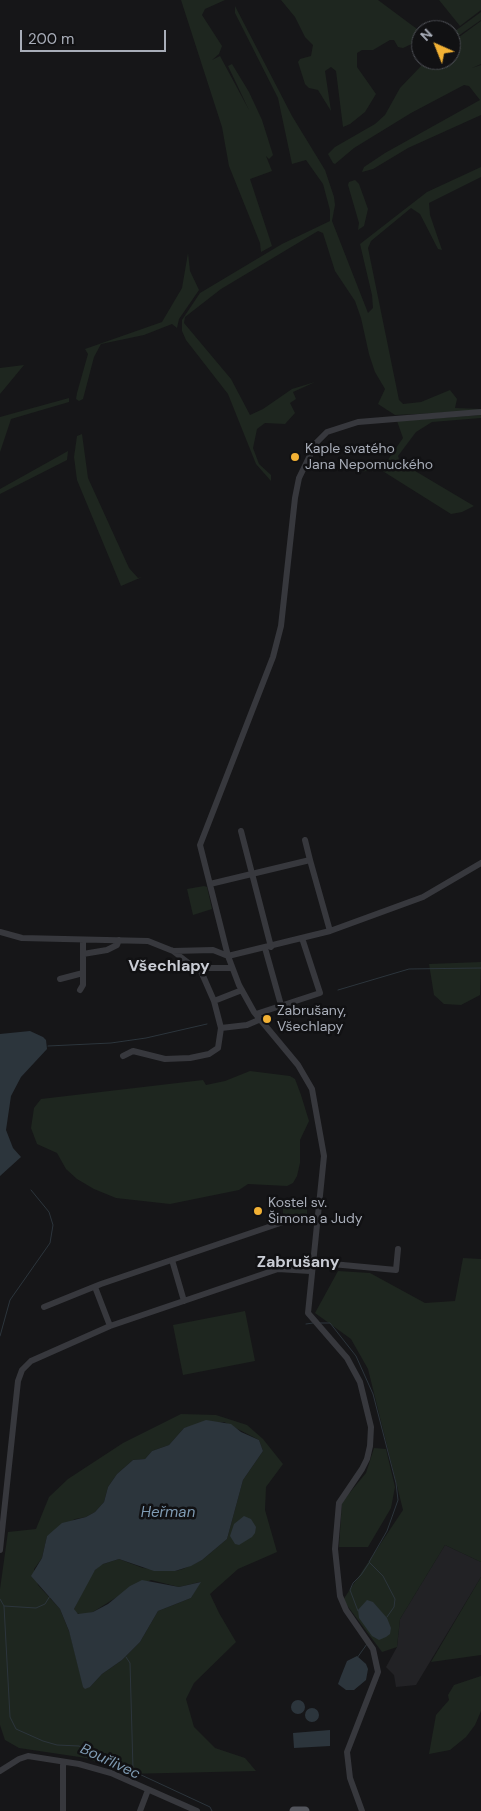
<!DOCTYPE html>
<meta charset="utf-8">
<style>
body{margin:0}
#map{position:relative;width:481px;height:1811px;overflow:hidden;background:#161618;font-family:"DM Sans",sans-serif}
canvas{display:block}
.north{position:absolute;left:411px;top:20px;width:50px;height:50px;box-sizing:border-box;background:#111113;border:1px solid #4d4f55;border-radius:50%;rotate:316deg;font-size:14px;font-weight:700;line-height:20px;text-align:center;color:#a8adb8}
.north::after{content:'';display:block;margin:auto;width:18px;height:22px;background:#f2b134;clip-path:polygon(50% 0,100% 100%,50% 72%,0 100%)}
.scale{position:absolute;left:20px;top:30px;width:146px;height:22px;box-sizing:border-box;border:2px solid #a8adb8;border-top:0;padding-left:6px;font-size:15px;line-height:18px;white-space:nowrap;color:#a8adb8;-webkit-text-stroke:4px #111113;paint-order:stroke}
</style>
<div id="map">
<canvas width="481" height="1811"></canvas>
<div class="north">N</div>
<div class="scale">200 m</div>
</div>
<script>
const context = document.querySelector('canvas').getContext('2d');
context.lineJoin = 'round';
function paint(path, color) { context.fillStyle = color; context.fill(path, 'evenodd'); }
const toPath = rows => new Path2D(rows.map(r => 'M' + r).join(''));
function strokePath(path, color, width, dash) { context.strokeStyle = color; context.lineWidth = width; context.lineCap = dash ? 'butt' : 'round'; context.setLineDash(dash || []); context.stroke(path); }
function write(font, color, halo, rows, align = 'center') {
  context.font = font + ' "DM Sans",sans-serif'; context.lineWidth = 5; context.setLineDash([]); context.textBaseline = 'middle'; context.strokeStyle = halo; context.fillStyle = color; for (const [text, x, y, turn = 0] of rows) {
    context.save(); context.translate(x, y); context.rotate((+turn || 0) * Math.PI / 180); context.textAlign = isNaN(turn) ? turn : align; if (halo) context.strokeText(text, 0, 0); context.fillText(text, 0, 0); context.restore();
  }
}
paint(toPath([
 [445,1545,481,1562,481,1577,416,1685,396,1687,394,1675,386,1667,397,1647,400,1619]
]), '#222225');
paint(toPath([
 [181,0,225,0,205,9,202,15,222,46,219,54,212,60,220,56,249,110,228,66,232,64,249,92,262,120,273,155,269,159,266,156,272,171,250,179,272,246,261,252,260,243,229,166,222,127],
 [281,0,378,0,421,32,420,40,403,48,398,47,394,40,390,40,373,50,362,50,357,53,357,67,376,94,365,112,350,124,343,127,336,71,331,67,325,71,331,111,318,90,309,88,305,84,298,62,300,59,311,56,313,45,305,37,295,17],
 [439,0,481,0,481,10,460,26],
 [235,6,292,116,325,170,334,197,335,205,332,221,368,313,373,308,372,295,360,244,427,192,481,167,481,177,429,203,430,215,442,250,438,249,420,214,411,208,371,241,368,248,399,400,403,404,421,402,450,390,457,399,455,408,481,409,481,411,395,415,378,404,385,389,375,372,369,354,361,318,355,301,335,271,323,233,318,231,221,289,185,317,184,323,231,379,250,415,263,409,292,389,315,382,293,392,296,399,290,403,295,413,285,424,265,423,257,429,253,448,259,464,271,475,271,481,256,464,228,394,186,340,182,331,182,320,200,293,282,244,330,221,330,210,323,184,306,160,292,164,278,98,235,13],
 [481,12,481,20,451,41,451,34],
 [481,21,481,64,472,68,481,65,481,115,408,148,373,169,362,172,364,167,385,153,480,100,469,86,464,85,411,113,354,148,335,164,333,163,328,154,335,147,375,124,385,115,400,88,422,65,434,64,437,60,451,60,451,43],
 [355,180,359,184,368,209,364,226,358,230,359,223,348,185,349,182],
 [188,253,190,271,199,290,179,319,177,328,172,324,144,335,101,344,94,357,83,399,79,401,76,399,77,393,88,354,85,349,162,322,182,288],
 [24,365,5,388,0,394,0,368],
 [69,398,69,402,11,419,0,452,0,417],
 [481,415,481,418,432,422,416,432,398,456,400,462,474,506,462,512,451,514,381,470,355,472,363,461,381,470,403,438,397,421],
 [82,434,88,478,129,568,138,578,142,577,121,586,77,480,74,457,77,436],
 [68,451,67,460,0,494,0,489],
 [204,886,207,887,212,909,193,915,187,889],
 [481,962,480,995,461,1005,444,1004,434,995,429,964],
 [250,1071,290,1076,295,1079,301,1095,309,1121,300,1140,300,1163,297,1176,293,1183,287,1186,248,1184,239,1190,170,1204,116,1198,94,1189,77,1179,66,1169,57,1153,37,1144,31,1128,34,1108,41,1099,203,1080,206,1085,225,1081],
 [283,1202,307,1202,307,1214,283,1214],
 [463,1258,481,1259,481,1562,445,1545,400,1619,397,1647,382,1652,343,1600,403,1510,368,1369,351,1339,315,1313,338,1271,370,1273,425,1303,455,1301],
 [245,1311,255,1361,183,1375,173,1325],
 [181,1414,216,1415,247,1425,263,1439,283,1464,266,1487,265,1510,277,1552,238,1569,210,1594,219,1613,236,1642,194,1683,186,1699,194,1727,215,1748,245,1758,256,1771,125,1774,86,1758,19,1748,5,1740,0,1725,0,1589,8,1532,36,1529,49,1497,68,1479,123,1443],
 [224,1422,259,1440,263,1451,243,1480,227,1539,202,1560,183,1569,175,1571,143,1568,119,1559,100,1565,91,1574,74,1609,75,1612,81,1615,93,1612,120,1595,151,1580,179,1587,200,1582,191,1598,158,1611,140,1642,122,1660,102,1674,90,1687,81,1677,70,1634,60,1609,38,1585,34,1569,42,1558,47,1536,75,1519,86,1517,95,1512,104,1502,108,1487,117,1474,133,1460,145,1459,152,1451,169,1445,184,1428],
 [374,1448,386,1449,395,1487,391,1508,368,1547,339,1547,342,1502,366,1473],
 [481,1577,481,1655,431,1662],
 [481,1676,481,1711,475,1725,466,1737,450,1750,429,1754,436,1715,449,1700,448,1695,454,1685]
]), '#1e261f');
paint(toPath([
 [30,1031,43,1037,46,1040,47,1049,21,1077,11,1096,6,1130,13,1148,21,1157,0,1176,0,1034],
 [206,1420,231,1424,241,1432,259,1440,263,1451,243,1480,227,1539,202,1560,191,1566,175,1571,154,1571,119,1559,103,1564,95,1570,74,1609,78,1614,93,1612,108,1604,130,1586,142,1580,179,1587,201,1582,191,1598,158,1611,140,1642,122,1660,102,1674,90,1687,85,1689,83,1687,69,1631,60,1609,31,1576,42,1558,47,1536,62,1523,86,1517,95,1512,104,1502,108,1487,117,1474,133,1460,145,1459,152,1451,169,1445,184,1428],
 [244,1516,251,1519,256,1527,255,1533,252,1537,239,1545,235,1544,230,1536,234,1524],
 [367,1600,373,1602,387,1618,391,1628,390,1634,386,1637,379,1640,372,1636,359,1618,358,1610],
 [357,1656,366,1664,368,1669,366,1680,354,1690,346,1690,338,1684,341,1676,347,1661],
 '291 1707a7 7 0 1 1 14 0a7 7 0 1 1-14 0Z',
 '305 1715a7 7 0 1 1 14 0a7 7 0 1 1-14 0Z',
 [330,1730,330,1746,294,1748,293,1733]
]), '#2c353c');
strokePath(toPath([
 [338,990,409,969,481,968],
 [48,1046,111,1043,146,1038,207,1024],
 [319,1323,330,1323,356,1356,373,1394,396,1483,398,1500,387,1531,369,1562,383,1576,395,1599,394,1607,387,1617],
 [306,1324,313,1323],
 [0,1336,10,1300,50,1243,53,1225,49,1212,31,1190],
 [0,1599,4,1606,10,1717,16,1729,43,1741,57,1745,79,1746,210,1807,212,1811],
 [4,1606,36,1608,45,1604,50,1596],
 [358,1611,350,1590,353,1583,361,1575,369,1563],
 [126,1657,130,1663,133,1769],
 [357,1658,367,1644]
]), '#2c353c', 1);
strokePath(toPath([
 [241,831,271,947],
 [305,840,310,860],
 [210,884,310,860,330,931],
 [0,932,22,938,148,941,173,951,213,950,228,956,330,931,423,897,481,863],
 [265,948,281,1005],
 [173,951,195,968,232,968],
 [83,954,107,950,117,945,119,940],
 [200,969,214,1001,242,990],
 [60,979,83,973],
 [80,990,83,985,83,940],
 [214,1001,221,1028,247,1025,261,1019],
 [256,1014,320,993,302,938],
 [123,1056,133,1051,165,1059,190,1058,209,1054,218,1048,221,1028],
 [172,1260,184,1301],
 [311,1262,396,1270,398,1249],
 [95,1287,110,1326],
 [44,1307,101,1284,292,1219,317,1220],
 [0,1550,18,1381,22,1370,31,1361,110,1326,278,1269,310,1271],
 [63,1762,63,1811],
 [0,1771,19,1759,28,1756,79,1764,111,1773,197,1811],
 [140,1811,148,1790],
 [362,1811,350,1778,347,1752,378,1672,373,1649,346,1610,340,1596,335,1549,339,1503,362,1469,367,1459,370,1446,371,1427,360,1382,347,1358,308,1313,324,1156,312,1089,298,1065,254,1012,239,985,228,956,200,845,273,657,281,626,295,498,299,478,316,443,327,432,358,422,481,412]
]), '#37383d', 6);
strokePath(toPath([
 [294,1811,305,1811]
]), '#53555c', 9);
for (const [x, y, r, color] of [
 [295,457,5,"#f2b134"],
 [267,1019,5,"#f2b134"],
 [258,1211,5,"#f2b134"]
]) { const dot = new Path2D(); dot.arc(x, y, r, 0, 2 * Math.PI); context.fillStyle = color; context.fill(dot); strokePath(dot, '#111113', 2); }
write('14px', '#a8adb8', '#111113', [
 ["Kaple svatého",305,449],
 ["Jana Nepomuckého",305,465],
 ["Zabrušany,",277,1011],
 ["Všechlapy",277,1027],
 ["Kostel sv.",268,1203],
 ["Šimona a Judy",268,1219]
], 'left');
write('italic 15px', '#7f9bb3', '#111113', [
 ["Heřman",168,1513],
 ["Bouřlivec",110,1762,25]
]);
write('bold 16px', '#c9ccd4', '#111113', [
 ["Všechlapy",169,967],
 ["Zabrušany",298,1263]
]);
</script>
